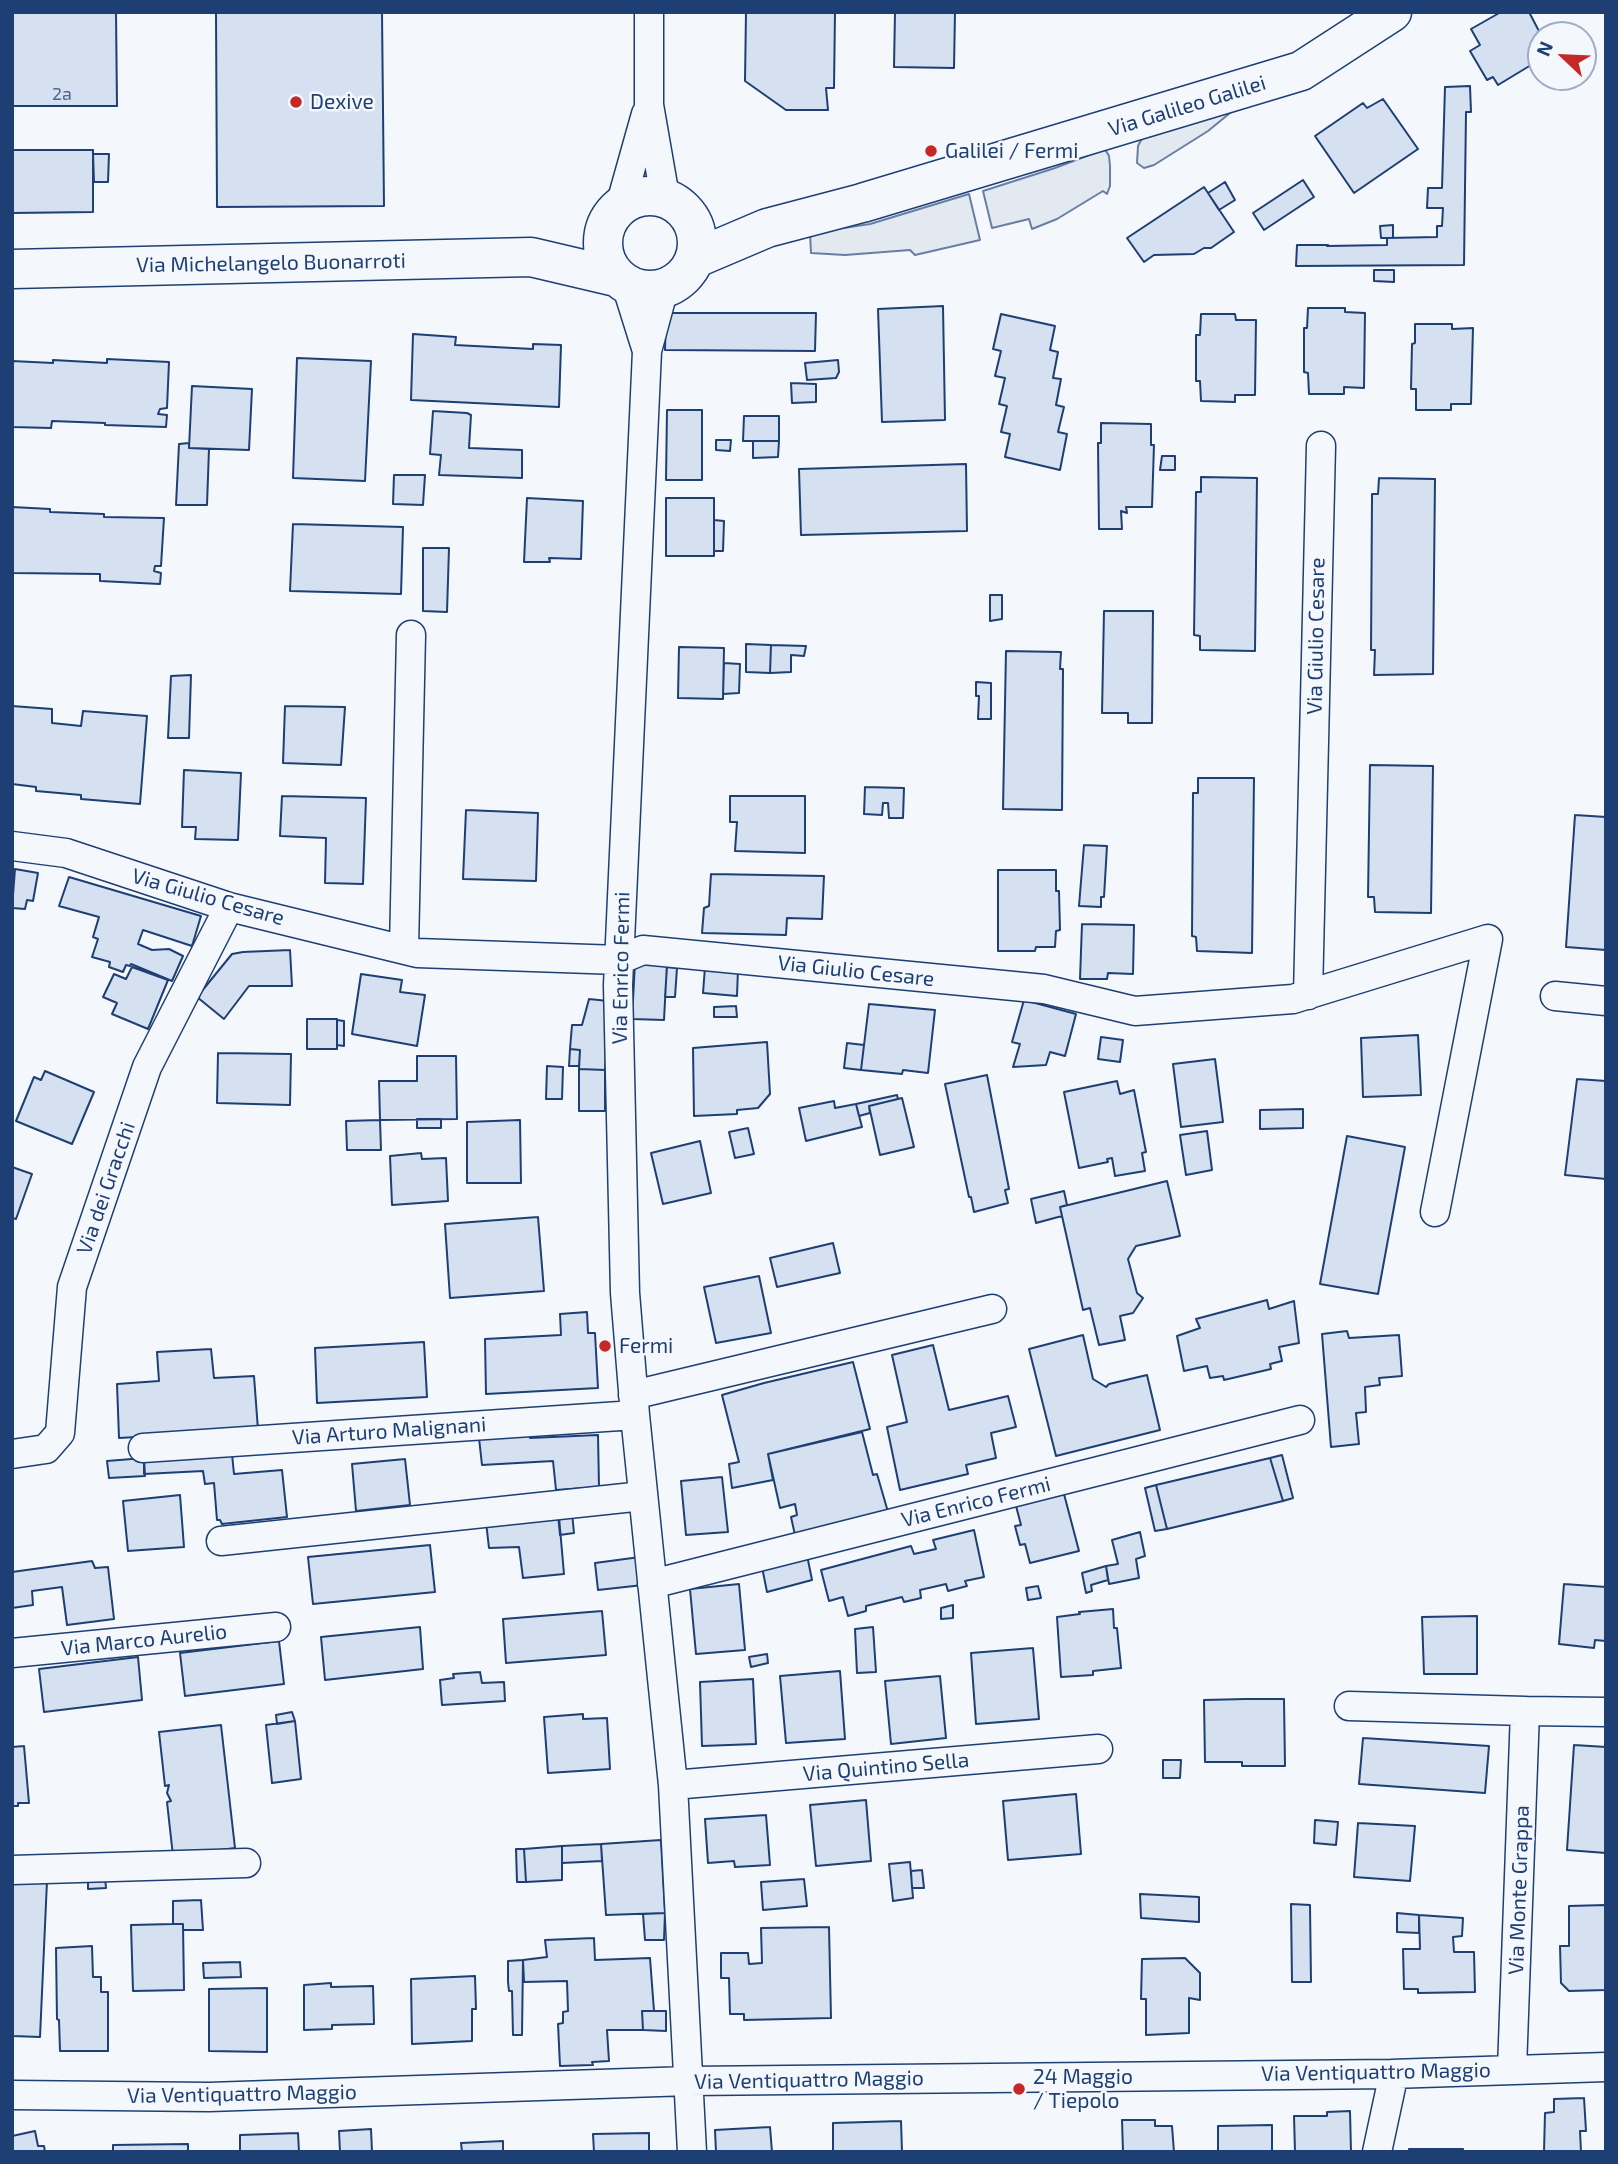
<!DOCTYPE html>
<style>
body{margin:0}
#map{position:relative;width:1618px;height:2164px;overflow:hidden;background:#f4f7fb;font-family:"Exo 2",sans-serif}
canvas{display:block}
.frame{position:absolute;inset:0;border:14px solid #1d3f73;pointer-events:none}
.north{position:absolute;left:1527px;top:21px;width:70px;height:70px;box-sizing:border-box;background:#f4f7fb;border:2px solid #9eadc5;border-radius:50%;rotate:293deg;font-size:19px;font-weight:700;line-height:28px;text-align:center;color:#1d3f73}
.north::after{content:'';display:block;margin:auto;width:24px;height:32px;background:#c62828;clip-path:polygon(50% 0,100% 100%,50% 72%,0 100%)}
</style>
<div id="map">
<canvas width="1618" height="2164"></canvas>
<div class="frame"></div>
<div class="north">N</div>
</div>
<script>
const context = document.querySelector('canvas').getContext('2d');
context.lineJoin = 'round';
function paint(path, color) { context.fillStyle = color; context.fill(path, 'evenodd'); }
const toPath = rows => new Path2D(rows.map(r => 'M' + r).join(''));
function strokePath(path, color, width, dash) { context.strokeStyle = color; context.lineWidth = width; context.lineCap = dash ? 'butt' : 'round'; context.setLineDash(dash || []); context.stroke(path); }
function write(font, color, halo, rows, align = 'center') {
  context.font = font + ' "Exo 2",sans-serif'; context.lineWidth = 5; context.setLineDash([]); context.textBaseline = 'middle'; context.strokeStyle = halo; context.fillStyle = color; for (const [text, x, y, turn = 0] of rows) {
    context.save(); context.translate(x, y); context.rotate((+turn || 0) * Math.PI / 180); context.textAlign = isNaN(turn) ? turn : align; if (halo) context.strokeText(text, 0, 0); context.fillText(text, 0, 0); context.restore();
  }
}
const green = toPath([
 [1252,95,1208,131,1154,165,1144,168,1137,163,1138,146,1143,136,1252,95],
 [1105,149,1109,156,1110,166,1110,186,1107,194,1103,191,1057,219,1032,229,1029,219,992,228,983,191,1055,168,1105,149],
 [969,194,980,240,915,255,910,250,845,255,811,253,810,233,870,224,969,194]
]);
paint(green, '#e3e9f0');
strokePath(green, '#687fa3', 2);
const building = toPath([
 [12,12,116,12,117,106,12,106,12,12],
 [216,12,382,12,384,206,217,207,216,12],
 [746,12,835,12,834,88,826,88,828,110,786,110,745,81,746,12],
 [895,12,955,12,954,68,894,67,895,12],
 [1501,12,1529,12,1541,35,1541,59,1498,85,1493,77,1487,80,1470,51,1480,45,1471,29,1501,12],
 [1470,86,1471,112,1466,112,1464,265,1296,266,1297,245,1328,245,1327,246,1387,245,1387,238,1437,237,1437,226,1442,226,1443,208,1427,208,1428,188,1442,188,1445,87,1470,86],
 [1383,99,1418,149,1354,193,1315,136,1363,103,1367,108,1383,99],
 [12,150,93,150,93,212,12,213,12,150],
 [93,154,109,154,108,182,94,182,93,154],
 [1303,180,1314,197,1264,230,1253,213,1303,180],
 [1225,182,1235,200,1219,210,1208,193,1225,182],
 [1204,187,1234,232,1211,248,1204,248,1194,254,1154,255,1144,262,1127,238,1204,187],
 [1393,225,1393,238,1381,238,1380,226,1393,225],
 [1374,270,1394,270,1394,282,1374,281,1374,270],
 [943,306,945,420,882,422,878,309,943,306],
 [1308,308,1345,308,1345,312,1365,313,1364,388,1344,387,1344,394,1309,394,1308,373,1304,372,1304,328,1307,328,1308,308],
 [666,313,816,313,815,351,665,350,666,313],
 [1001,314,1055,326,1050,350,1058,352,1053,378,1061,379,1056,405,1064,407,1058,432,1067,434,1060,470,1005,457,1010,434,1001,432,1007,406,999,404,1005,378,995,376,1001,351,993,349,1001,314],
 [1201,314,1235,314,1236,320,1256,320,1255,395,1235,395,1235,402,1201,401,1200,381,1196,381,1196,335,1200,335,1201,314],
 [1415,324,1452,324,1452,329,1473,328,1471,404,1451,404,1451,410,1416,410,1416,389,1411,389,1412,344,1415,343,1415,324],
 [413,334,456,337,455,345,533,349,533,344,561,345,559,407,411,400,413,334],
 [297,358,371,361,365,481,293,478,297,358],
 [107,359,169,362,167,408,160,409,158,414,167,415,166,427,105,425,105,423,52,421,51,428,12,427,12,361,53,363,53,360,107,363,107,359],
 [838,360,839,372,836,378,807,380,805,363,838,360],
 [791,383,816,384,816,402,792,403,791,383],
 [192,386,252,389,249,450,189,448,192,386],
 [667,410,702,410,702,480,666,480,667,410],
 [433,411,467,413,471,415,469,448,522,450,522,478,439,475,441,455,430,454,433,411],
 [744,416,779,416,779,441,743,441,744,416],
 [1101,423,1151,424,1151,445,1154,445,1152,507,1126,507,1127,513,1121,511,1122,529,1099,529,1098,443,1101,443,1101,423],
 [716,440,731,440,730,451,716,450,716,440],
 [753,441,779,441,778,457,753,458,753,441],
 [189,443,189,448,209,449,207,505,176,505,179,444,189,443],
 [1162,456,1175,456,1175,470,1160,470,1162,456],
 [966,464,967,531,801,535,799,469,966,464],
 [394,475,425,475,423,505,393,504,394,475],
 [1201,477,1257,478,1255,651,1200,650,1200,636,1194,635,1196,492,1201,492,1201,477],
 [1379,478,1435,479,1433,674,1374,675,1375,650,1371,650,1372,499,1372,494,1378,494,1379,478],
 [527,498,583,501,581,559,549,558,550,562,524,562,527,498],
 [666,498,714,498,714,556,666,556,666,498],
 [12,507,50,509,50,512,104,514,104,517,164,518,161,566,155,566,154,571,161,573,160,584,100,581,100,574,12,573,12,507],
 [714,520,724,521,723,551,714,551,714,520],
 [293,524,403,527,401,594,290,591,293,524],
 [423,548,449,548,447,612,423,611,423,548],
 [990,595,1002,595,1002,619,990,621,990,595],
 [1104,611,1153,611,1152,723,1128,723,1128,713,1102,713,1104,611],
 [746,644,771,645,770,673,746,672,746,644],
 [771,645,806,646,804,656,791,655,791,672,770,673,771,645],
 [679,647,724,648,723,699,678,698,679,647],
 [1006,651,1061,652,1060,669,1063,669,1062,810,1003,809,1006,651],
 [724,663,740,664,739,693,723,694,724,663],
 [191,675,189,738,168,738,171,676,191,675],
 [976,682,991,683,991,719,978,719,979,696,976,696,976,682],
 [12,706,52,709,52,723,81,726,83,711,147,716,140,804,81,799,81,795,36,791,36,787,12,784,12,706],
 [285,706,345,707,341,765,283,763,285,706],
 [1370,765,1433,766,1431,913,1375,912,1374,897,1368,897,1370,765],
 [184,770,241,773,238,840,195,839,196,827,182,827,184,770],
 [1198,778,1254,778,1252,953,1197,951,1196,937,1192,936,1193,793,1198,793,1198,778],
 [865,787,904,788,903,818,889,818,888,803,883,803,882,815,864,814,865,787],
 [282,796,366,798,363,884,325,883,326,838,280,836,282,796],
 [730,796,805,796,805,853,735,851,737,822,730,822,730,796],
 [466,810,538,813,536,881,463,879,466,810],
 [1575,815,1606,817,1606,950,1566,947,1575,815],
 [1084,845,1107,846,1104,897,1101,897,1101,907,1079,906,1084,845],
 [15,869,38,873,33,901,27,900,25,909,12,908,15,869],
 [998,870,1056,870,1056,891,1059,891,1060,930,1056,931,1055,947,1036,947,1035,951,998,951,998,870],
 [711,874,824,876,822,919,787,918,786,935,702,933,704,908,709,906,711,874],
 [69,877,201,916,192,946,143,930,138,944,152,950,169,949,183,956,172,981,131,964,130,966,126,965,123,972,109,967,110,962,92,957,98,939,93,937,99,917,59,906,69,877],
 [1082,924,1134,925,1133,974,1108,973,1107,979,1080,979,1082,924],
 [290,950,292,986,249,986,224,1019,197,997,232,954,243,952,290,950],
 [635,962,667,963,664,1020,632,1019,635,962],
 [132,967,168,980,148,1029,112,1014,117,1003,103,997,114,974,126,979,132,967],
 [667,967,677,968,675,997,665,997,667,967],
 [705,967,738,969,737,996,703,993,705,967],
 [361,974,402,980,400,992,425,995,417,1046,352,1034,361,974],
 [589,999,608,1001,605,1070,579,1069,580,1050,570,1049,572,1025,582,1025,589,999],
 [1024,1000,1076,1014,1065,1056,1050,1052,1046,1065,1013,1067,1020,1044,1012,1042,1024,1000],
 [869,1004,935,1010,928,1073,903,1070,902,1074,861,1070,869,1004],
 [736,1006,737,1017,714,1017,714,1007,736,1006],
 [307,1019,337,1019,337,1049,307,1049,307,1019],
 [337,1020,344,1021,344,1046,337,1045,337,1020],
 [1418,1035,1421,1095,1363,1097,1361,1038,1418,1035],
 [1101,1037,1123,1040,1120,1062,1098,1059,1101,1037],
 [767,1042,770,1094,758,1108,737,1110,737,1114,694,1116,693,1048,767,1042],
 [847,1043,864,1045,861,1070,844,1068,847,1043],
 [570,1049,580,1050,579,1066,569,1066,570,1049],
 [218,1053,291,1054,290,1105,217,1103,218,1053],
 [417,1056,456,1056,457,1119,380,1120,379,1081,417,1081,417,1056],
 [1215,1059,1223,1122,1181,1127,1173,1064,1215,1059],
 [547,1066,563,1067,562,1099,546,1099,547,1066],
 [579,1069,605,1070,605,1111,579,1111,579,1069],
 [45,1071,94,1092,72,1144,16,1121,34,1077,41,1080,45,1071],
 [987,1075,1009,1189,1005,1190,1008,1203,974,1212,971,1197,969,1197,945,1084,987,1075],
 [1577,1079,1606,1081,1606,1179,1565,1175,1577,1079],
 [1117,1081,1120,1094,1134,1090,1146,1152,1142,1153,1145,1171,1115,1176,1112,1158,1107,1159,1108,1162,1079,1168,1064,1092,1117,1081],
 [897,1095,898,1099,869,1106,870,1113,859,1116,856,1104,897,1095],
 [902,1098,914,1147,880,1155,869,1106,902,1098],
 [834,1101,835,1108,856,1104,862,1127,806,1141,799,1108,834,1101],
 [1303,1109,1303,1128,1260,1129,1260,1110,1303,1109],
 [417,1119,441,1119,441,1128,417,1128,417,1119],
 [380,1120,381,1150,347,1150,346,1121,380,1120],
 [520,1120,521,1183,467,1183,467,1122,520,1120],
 [748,1128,754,1154,735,1158,729,1132,748,1128],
 [1207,1131,1212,1170,1186,1175,1180,1135,1207,1131],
 [1347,1136,1405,1147,1378,1294,1320,1284,1347,1136],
 [700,1141,711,1193,663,1204,651,1153,700,1141],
 [421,1153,422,1159,446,1158,448,1201,392,1205,390,1156,421,1153],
 [12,1167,32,1174,16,1219,12,1218,12,1167],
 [1167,1181,1180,1236,1136,1246,1128,1259,1137,1293,1143,1298,1133,1313,1120,1316,1125,1340,1099,1345,1090,1308,1083,1310,1060,1207,1167,1181],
 [1064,1191,1067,1205,1060,1207,1062,1216,1036,1223,1031,1199,1064,1191],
 [538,1217,544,1291,450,1298,445,1224,538,1217],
 [833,1243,840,1273,777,1287,770,1258,833,1243],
 [759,1276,771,1333,716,1343,704,1287,759,1276],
 [1267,1300,1269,1309,1294,1301,1299,1343,1279,1347,1282,1361,1270,1364,1271,1369,1224,1380,1223,1376,1210,1378,1207,1366,1184,1371,1177,1336,1200,1328,1196,1319,1267,1300],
 [587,1312,588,1333,595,1333,598,1388,486,1394,485,1339,561,1335,560,1314,587,1312],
 [1347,1331,1349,1338,1399,1335,1402,1376,1379,1378,1380,1385,1365,1387,1366,1412,1356,1413,1359,1444,1331,1447,1322,1334,1347,1331],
 [1083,1335,1093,1379,1106,1387,1109,1384,1147,1375,1160,1430,1056,1456,1029,1349,1083,1335],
 [424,1342,427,1397,317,1403,315,1348,424,1342],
 [933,1345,949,1410,1008,1396,1016,1427,991,1433,996,1458,966,1465,968,1474,900,1490,887,1427,907,1422,892,1355,933,1345],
 [211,1349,214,1378,254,1376,258,1430,119,1438,117,1384,159,1381,157,1352,211,1349],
 [853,1362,870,1429,768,1454,773,1480,732,1488,729,1464,739,1462,722,1395,764,1383,853,1362],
 [862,1432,873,1475,877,1474,888,1512,795,1535,791,1517,797,1515,795,1504,780,1508,768,1454,862,1432],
 [530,1435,530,1438,598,1435,599,1487,556,1490,553,1461,482,1465,479,1438,530,1435],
 [232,1454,234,1474,282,1470,287,1517,222,1524,220,1520,217,1520,214,1483,205,1484,203,1471,144,1474,144,1458,232,1454],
 [1282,1455,1293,1498,1283,1501,1270,1458,1282,1455],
 [144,1458,145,1476,109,1478,107,1461,144,1458],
 [1270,1458,1283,1501,1167,1529,1156,1485,1270,1458],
 [405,1459,410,1505,356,1511,352,1464,405,1459],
 [722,1477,728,1532,686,1535,681,1481,722,1477],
 [1156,1485,1167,1529,1155,1531,1145,1488,1156,1485],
 [1064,1494,1079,1551,1030,1563,1025,1544,1020,1545,1015,1526,1021,1525,1016,1506,1064,1494],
 [180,1495,184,1547,128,1551,123,1501,180,1495],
 [572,1513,574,1533,560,1535,558,1515,572,1513],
 [559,1517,564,1574,523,1578,519,1547,489,1548,486,1522,559,1517],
 [974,1530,984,1577,965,1581,967,1586,948,1591,946,1584,920,1590,921,1598,904,1602,902,1597,866,1606,866,1611,848,1616,843,1597,829,1601,821,1570,911,1546,914,1554,936,1549,933,1540,974,1530],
 [1140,1532,1145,1556,1136,1559,1139,1578,1109,1584,1106,1566,1118,1564,1112,1540,1140,1532],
 [430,1545,435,1592,313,1604,308,1557,430,1545],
 [807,1555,812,1580,767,1592,761,1562,807,1555],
 [640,1557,643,1585,598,1590,595,1563,640,1557],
 [92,1561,95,1568,108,1567,114,1619,67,1625,62,1587,32,1591,33,1605,12,1608,12,1572,92,1561],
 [1106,1566,1108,1580,1091,1585,1092,1591,1086,1593,1082,1573,1106,1566],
 [739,1584,745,1650,696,1654,690,1589,739,1584],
 [1564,1584,1606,1587,1606,1641,1595,1640,1594,1648,1559,1644,1564,1584],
 [1038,1586,1041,1598,1028,1600,1026,1588,1038,1586],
 [953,1605,953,1618,941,1619,941,1608,953,1605],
 [1113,1609,1114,1628,1117,1628,1121,1668,1093,1671,1093,1675,1061,1677,1057,1617,1080,1614,1079,1612,1113,1609],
 [602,1611,606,1655,506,1663,503,1619,602,1611],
 [1477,1616,1477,1674,1424,1674,1422,1617,1477,1616],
 [420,1627,423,1669,325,1680,321,1637,420,1627],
 [873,1627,876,1672,857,1673,855,1629,873,1627],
 [279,1641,284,1684,185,1696,180,1653,279,1641],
 [1033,1648,1039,1719,976,1724,971,1653,1033,1648],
 [767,1654,768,1663,751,1667,749,1657,767,1654],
 [138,1657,142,1700,44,1712,39,1669,138,1657],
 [840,1671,845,1739,786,1743,780,1676,840,1671],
 [480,1672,482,1683,504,1682,505,1701,442,1705,440,1680,454,1678,453,1674,480,1672],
 [940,1676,946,1738,891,1744,885,1681,940,1676],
 [753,1679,756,1744,702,1746,700,1682,753,1679],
 [1246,1699,1284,1699,1285,1766,1242,1766,1242,1762,1205,1762,1204,1700,1246,1699],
 [292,1712,295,1721,277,1724,276,1715,292,1712],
 [583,1714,583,1719,607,1718,610,1769,548,1773,544,1717,583,1714],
 [295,1721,301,1779,272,1783,266,1725,295,1721],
 [221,1725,235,1848,173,1856,167,1802,171,1801,167,1793,169,1785,165,1786,159,1732,221,1725],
 [1363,1738,1489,1746,1485,1793,1359,1784,1363,1738],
 [1574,1745,1606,1747,1606,1853,1567,1850,1574,1745],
 [24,1746,29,1803,18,1803,18,1806,12,1806,12,1747,24,1746],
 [1163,1760,1181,1760,1180,1778,1163,1778,1163,1760],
 [1076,1794,1081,1854,1008,1860,1003,1801,1076,1794],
 [866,1800,871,1861,816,1866,810,1805,866,1800],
 [766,1815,770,1865,735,1867,734,1861,708,1863,705,1819,766,1815],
 [1315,1820,1338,1822,1336,1845,1314,1843,1315,1820],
 [1358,1823,1415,1826,1410,1881,1354,1877,1358,1823],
 [661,1840,665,1913,606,1915,601,1844,661,1840],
 [601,1844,602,1861,562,1863,562,1846,601,1844],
 [562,1846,562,1880,526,1882,524,1849,562,1846],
 [516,1849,524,1849,526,1882,517,1882,516,1849],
 [910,1862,913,1898,893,1901,889,1864,910,1862],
 [922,1870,924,1888,912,1888,911,1871,922,1870],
 [105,1877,106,1888,88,1889,88,1878,105,1877],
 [804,1879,807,1906,763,1910,761,1882,804,1879],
 [12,1880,47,1881,40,2037,12,2036,12,1880],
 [1140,1894,1199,1897,1199,1922,1141,1918,1140,1894],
 [201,1900,203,1930,183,1930,183,1924,173,1924,173,1901,201,1900],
 [1291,1904,1310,1905,1311,1982,1292,1982,1291,1904],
 [1606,1905,1606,1990,1569,1991,1561,1983,1560,1946,1569,1946,1569,1906,1606,1905],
 [665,1913,664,1940,645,1940,643,1914,665,1913],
 [1397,1913,1419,1915,1419,1933,1397,1932,1397,1913],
 [1419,1915,1463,1918,1462,1936,1453,1937,1454,1952,1474,1952,1475,1992,1418,1993,1418,1989,1404,1989,1403,1949,1420,1949,1419,1915],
 [173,1924,183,1924,184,1990,133,1991,131,1925,173,1924],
 [829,1927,831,2018,744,2020,744,2014,730,2014,729,1978,721,1978,721,1953,748,1953,749,1964,762,1963,761,1928,829,1927],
 [594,1938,595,1960,650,1958,654,2011,642,2011,643,2030,607,2030,609,2061,592,2062,593,2065,560,2066,558,2024,563,2023,563,2012,568,2011,567,1981,524,1982,523,1960,547,1957,545,1940,594,1938],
 [92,1946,93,1977,101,1977,101,1992,108,1992,108,2051,60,2051,59,2020,57,2019,56,1948,92,1946],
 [1185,1958,1200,1973,1200,2000,1189,1998,1189,2033,1146,2035,1146,1999,1141,1999,1142,1959,1185,1958],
 [523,1960,522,2035,513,2035,512,1991,509,1991,508,1982,508,1961,523,1960],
 [240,1962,241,1977,204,1978,203,1963,240,1962],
 [475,1976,476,2009,472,2009,472,2041,412,2044,411,1979,475,1976],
 [331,1983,331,1987,373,1986,374,2024,332,2025,332,2029,304,2030,304,1985,331,1983],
 [267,1988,267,2052,209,2051,209,1989,267,1988],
 [642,2011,666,2011,666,2031,643,2030,642,2011],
 [1584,2098,1586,2131,1580,2131,1581,2152,1544,2152,1545,2113,1554,2112,1554,2099,1584,2098],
 [1350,2111,1351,2152,1295,2152,1294,2116,1327,2116,1327,2112,1350,2111],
 [1122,2120,1155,2120,1155,2126,1172,2126,1174,2152,1123,2152,1122,2120],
 [901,2121,902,2152,833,2152,833,2123,901,2121],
 [1272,2125,1272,2152,1218,2152,1218,2126,1272,2125],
 [770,2127,772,2152,716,2152,715,2130,770,2127],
 [371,2129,372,2152,340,2152,339,2131,371,2129],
 [35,2131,38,2146,44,2146,45,2152,12,2152,12,2136,35,2131],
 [298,2133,299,2152,240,2152,240,2135,298,2133],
 [649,2133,649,2152,594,2152,593,2134,649,2133],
 [503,2141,503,2152,462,2152,461,2143,503,2141],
 [188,2144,188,2152,113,2152,113,2145,188,2144],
 [1409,2149,1463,2149,1463,2152,1409,2152,1409,2149]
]);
paint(building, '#d5e0f0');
strokePath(building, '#1d3f73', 2);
const street = toPath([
 [649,12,649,105,665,197],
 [621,203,646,114],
 [626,284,647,351],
 [664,288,647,351,618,985,625,1293,635,1415,673,1785,692,2152],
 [12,846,66,853,229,907,417,953,619,960,643,950,1044,989,1135,1011,1293,999,1488,939,1435,1212],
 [404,948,411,635],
 [1308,995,1321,446],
 [1555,996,1606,1001],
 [633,1395,992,1309],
 [143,1448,635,1415],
 [12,1454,46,1449,60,1433,72,1287,147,1067,229,907],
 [221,1541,643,1496],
 [652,1584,1300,1420],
 [12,1653,276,1627],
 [1349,1706,1525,1711],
 [673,1785,1098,1749],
 [12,1870,246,1863],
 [1512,2069,1525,1711,1606,1712],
 [12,2095,209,2097,689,2081,1391,2074,1606,2067],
 [1377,2152,1391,2087,1391,2074]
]);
const secondary = toPath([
 '603 243a47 47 0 1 1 94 0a47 47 0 1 1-94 0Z',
 [694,259,767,228,862,203,1301,71,1392,12],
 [12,269,531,257,616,277]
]);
strokePath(street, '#1d3f73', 31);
strokePath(secondary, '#1d3f73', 41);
strokePath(street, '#f4f7fb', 28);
strokePath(secondary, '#f4f7fb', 38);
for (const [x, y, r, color] of [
 [296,102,7,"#c62828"],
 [931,151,7,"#c62828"],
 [605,1346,7,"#c62828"],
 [1019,2089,7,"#c62828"]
]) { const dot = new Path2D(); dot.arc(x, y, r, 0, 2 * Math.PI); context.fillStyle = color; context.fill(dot); strokePath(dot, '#f4f7fb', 2.5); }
write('18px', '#4b6792', null, [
 ["2a",62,94]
]);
write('21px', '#1d3f73', '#f4f7fb', [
 ["Dexive",310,102],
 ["Galilei / Fermi",945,151],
 ["Fermi",619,1346],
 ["24 Maggio",1033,2077],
 ["/ Tiepolo",1033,2101]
], 'left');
write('21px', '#1d3f73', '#f4f7fb', [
 ["Via Galileo Galilei",1187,106,-17],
 ["Via Michelangelo Buonarroti",271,263,-1],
 ["Via Giulio Cesare",1316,636,-89],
 ["Via Giulio Cesare",208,897,16],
 ["Via Enrico Fermi",621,968,-89],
 ["Via Giulio Cesare",856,971,6],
 ["Via dei Gracchi",106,1188,-71],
 ["Via Arturo Malignani",389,1431,-4],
 ["Via Enrico Fermi",976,1502,-14],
 ["Via Marco Aurelio",144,1640,-6],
 ["Via Quintino Sella",886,1767,-5],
 ["Via Monte Grappa",1519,1890,-88],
 ["Via Ventiquattro Maggio",1376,2072,-1],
 ["Via Ventiquattro Maggio",809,2080,-1],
 ["Via Ventiquattro Maggio",242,2094,-1]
]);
</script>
